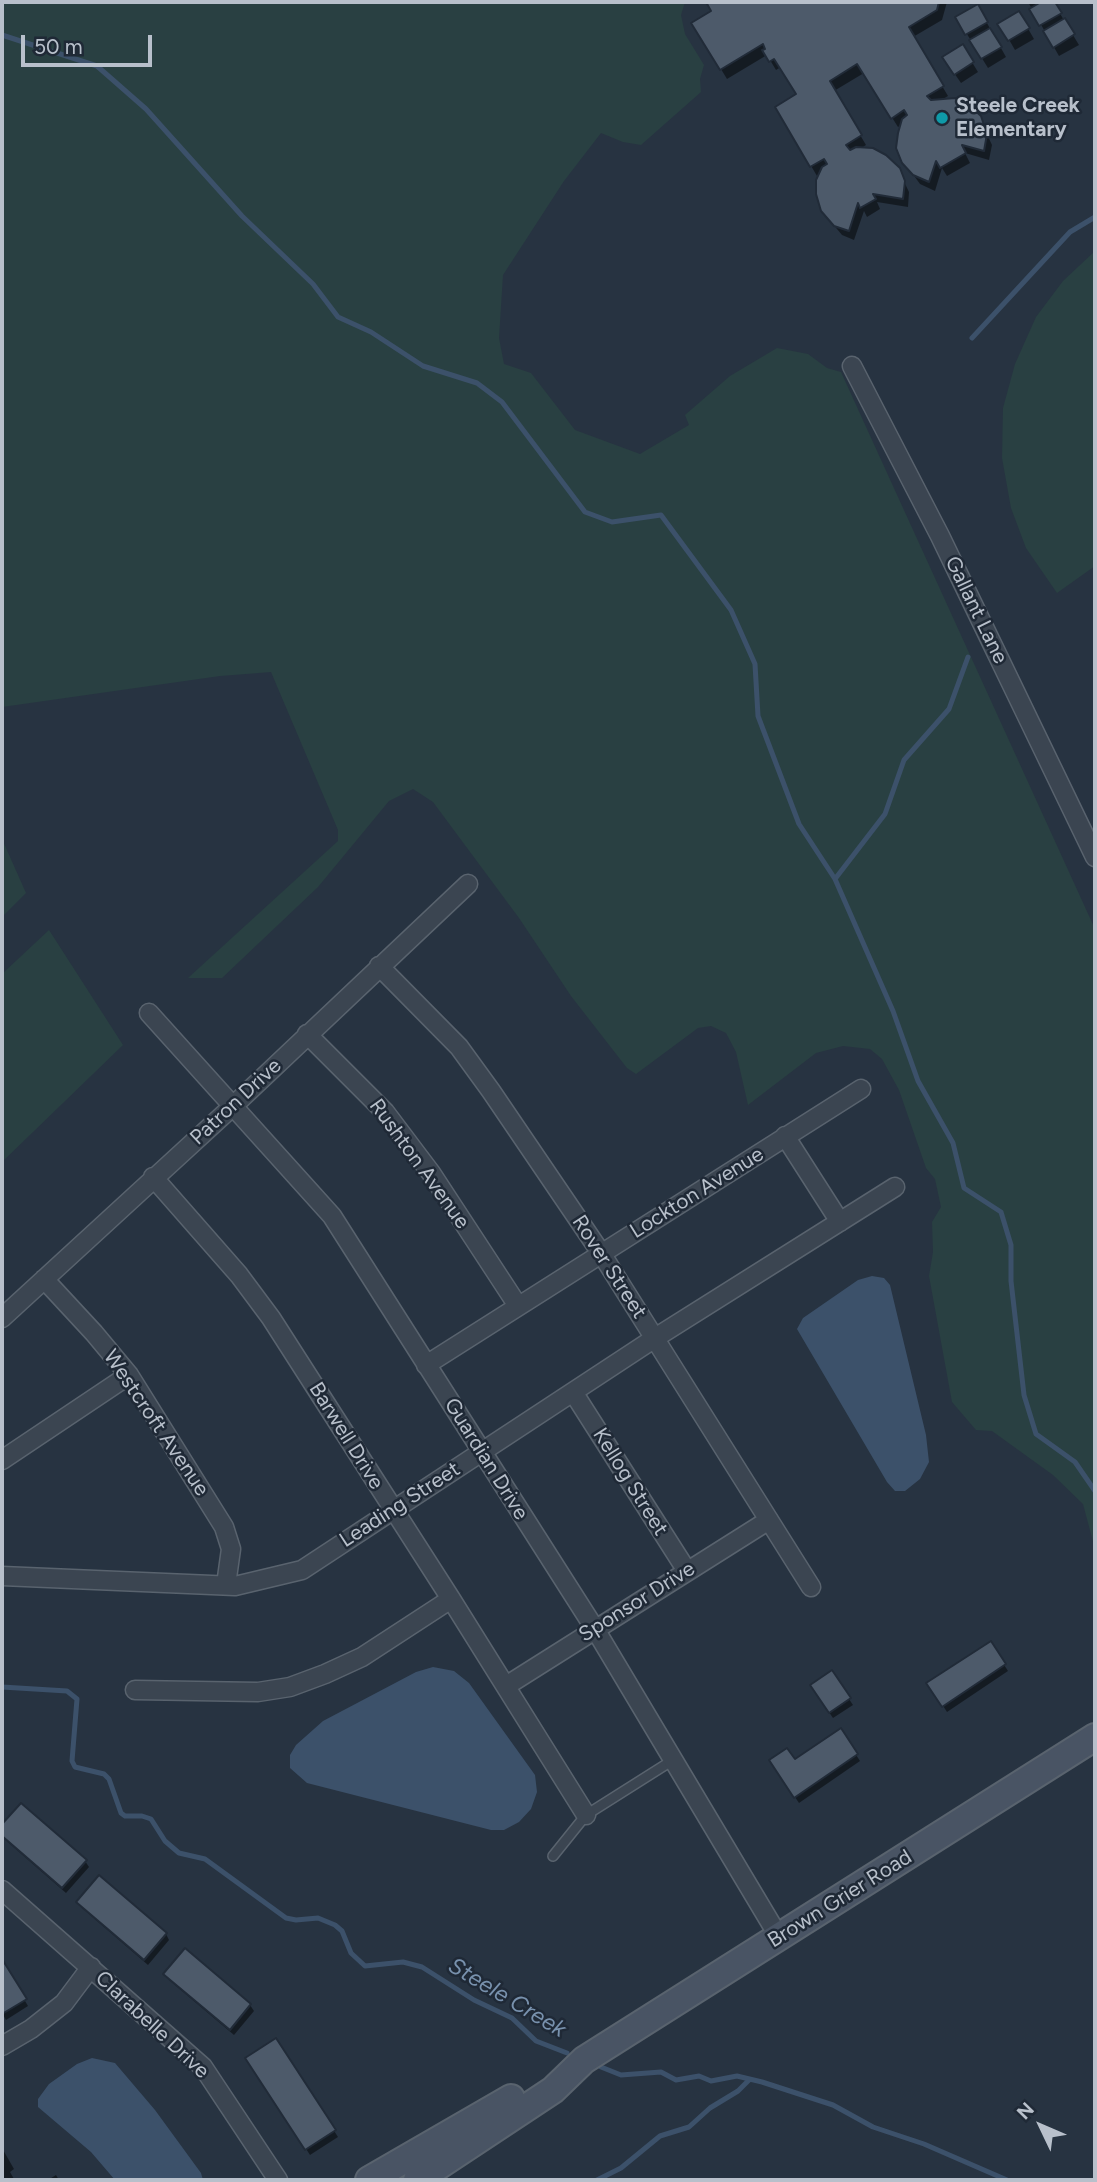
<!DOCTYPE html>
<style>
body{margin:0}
#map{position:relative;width:1097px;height:2182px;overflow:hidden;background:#273341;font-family:Figtree,sans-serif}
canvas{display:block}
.frame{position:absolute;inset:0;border:4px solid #b8c0cb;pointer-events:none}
.north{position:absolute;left:1006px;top:2091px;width:70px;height:70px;-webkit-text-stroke:5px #1f2936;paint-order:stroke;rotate:314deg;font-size:19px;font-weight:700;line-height:28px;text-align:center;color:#b8c0cb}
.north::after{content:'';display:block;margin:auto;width:24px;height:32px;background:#b8c0cb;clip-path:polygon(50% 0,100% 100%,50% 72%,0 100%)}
.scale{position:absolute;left:21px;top:35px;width:131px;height:32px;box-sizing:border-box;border:4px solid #b8c0cb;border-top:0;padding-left:9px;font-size:21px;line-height:24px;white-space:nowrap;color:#b8c0cb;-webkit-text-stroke:5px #1f2936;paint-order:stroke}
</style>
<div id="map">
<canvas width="1097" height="2182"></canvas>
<div class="frame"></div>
<div class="north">N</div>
<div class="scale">50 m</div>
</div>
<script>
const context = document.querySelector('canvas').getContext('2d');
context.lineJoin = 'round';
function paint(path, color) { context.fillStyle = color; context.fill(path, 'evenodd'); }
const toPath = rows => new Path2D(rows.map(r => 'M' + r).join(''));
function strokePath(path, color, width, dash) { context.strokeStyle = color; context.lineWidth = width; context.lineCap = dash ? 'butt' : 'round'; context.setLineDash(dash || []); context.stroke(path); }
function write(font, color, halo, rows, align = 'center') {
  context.font = font + ' Figtree,sans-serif'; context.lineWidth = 5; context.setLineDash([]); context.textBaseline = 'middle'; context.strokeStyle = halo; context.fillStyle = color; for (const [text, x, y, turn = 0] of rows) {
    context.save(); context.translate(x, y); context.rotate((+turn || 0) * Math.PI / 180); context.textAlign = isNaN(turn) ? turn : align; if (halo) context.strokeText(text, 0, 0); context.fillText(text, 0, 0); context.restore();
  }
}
paint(toPath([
 [2,2,685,2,681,15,685,34,704,65,700,79,701,92,641,145,623,142,601,133,564,181,503,275,499,338,504,364,531,373,575,430,640,454,689,425,685,415,730,376,777,348,808,354,827,368,841,372,1095,929,1095,1549,1083,1504,1053,1475,992,1431,976,1430,952,1402,929,1276,933,1252,932,1222,941,1207,935,1179,926,1168,899,1090,882,1059,870,1049,843,1046,816,1053,748,1105,736,1052,726,1033,711,1026,698,1028,636,1074,627,1068,571,996,519,918,433,802,413,789,389,801,318,887,222,978,188,978,338,841,338,830,271,672,220,676,2,707],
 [1095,251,1095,566,1057,593,1026,548,1011,508,1002,458,1003,408,1015,364,1036,317,1063,281],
 [2,839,26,893,2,917],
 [49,930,123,1045,2,1162,2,974]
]), '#294042');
paint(toPath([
 [872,1276,884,1278,890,1285,926,1435,929,1462,920,1479,905,1491,895,1491,887,1482,797,1329,803,1318,858,1280],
 [433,1667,454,1671,469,1683,535,1775,537,1792,531,1809,519,1822,504,1830,491,1830,307,1783,290,1768,290,1755,296,1745,323,1721,416,1672],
 [92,2058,115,2063,155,2110,201,2173,203,2180,115,2180,91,2152,38,2107,38,2099,49,2084,77,2064]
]), '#3c516a');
paint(toPath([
 [708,2,947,2,942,20,913,37,948,96,940,101,979,117,992,145,989,160,965,153,970,163,947,176,942,168,935,191,920,184,904,162,902,125,898,127,864,73,834,91,866,145,860,149,898,169,909,192,908,207,877,202,880,209,867,217,864,211,854,240,842,235,822,211,822,173,817,176,777,108,798,95,781,67,776,70,767,55,727,79,693,23,713,11],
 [1028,2,1053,2,1079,45,1059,56],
 [978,7,1006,57,988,68,957,18],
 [1019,13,1034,39,1015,50,1000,24],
 [962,46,978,72,961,83,950,67],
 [990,1643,1008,1671,947,1712,929,1684],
 [815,1692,849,1699,853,1705,833,1718],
 [840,1730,860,1761,799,1803,774,1766,794,1762],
 [21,1805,85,1861,89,1867,66,1893,2,1837,2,1827],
 [78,1902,166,1934,169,1940,148,1965,82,1908],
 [185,1951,250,2005,254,2011,234,2035,169,1980,165,1974],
 [2,1962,28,2006,6,2020,2,2013],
 [276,2040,338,2137,310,2155,248,2059],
 [2,2148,14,2169,10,2172,14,2179,11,2180,2,2179],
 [56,2175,59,2180,48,2180]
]), '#0007');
strokePath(toPath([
 [2,35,97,66,146,109,242,216,313,284,338,317,371,332,423,366,477,383,502,402,585,512,612,522,661,515,731,610,755,664,758,716,799,824,835,879,893,1011,918,1081,953,1143,964,1188,1001,1212,1011,1245,1011,1281,1024,1395,1036,1434,1075,1462,1095,1491],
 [972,338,1070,232,1095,217],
 [835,879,885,814,904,760,949,709,968,657],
 [2,1687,67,1691,77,1699,72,1761,75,1767,104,1774,109,1779,121,1813,125,1816,142,1816,151,1819,165,1841,179,1853,205,1859,286,1918,296,1920,318,1918,335,1925,342,1931,351,1953,365,1966,403,1962,422,1967,474,2000,512,2018,536,2041,567,2053],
 [601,2067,621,2075,661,2072,676,2080,699,2076,711,2081,737,2076,762,2082,833,2105,873,2127,924,2144,1007,2180],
 [597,2180,621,2168,660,2136,689,2127,710,2108,738,2091,749,2080]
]), '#3c516a', 5);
const building = toPath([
 [706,2,939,2,937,10,909,27,944,86,927,96,931,100,955,98,969,105,981,116,987,134,984,151,962,145,966,153,940,168,936,161,929,182,913,175,902,163,896,148,898,133,902,119,907,115,904,110,891,119,857,64,830,81,862,135,846,145,850,150,856,147,873,148,886,155,900,168,905,181,903,199,873,194,876,199,860,208,858,203,849,231,834,226,821,211,816,194,816,180,822,167,827,164,824,159,810,167,775,107,796,94,774,59,769,62,762,50,765,49,763,44,720,70,691,23,711,11,706,2],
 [1041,2,1055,2,1062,13,1039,26,1029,9,1041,2],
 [978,4,988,22,965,35,955,17,978,4],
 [1019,11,1030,28,1008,41,997,24,1019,11],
 [1065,18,1075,34,1053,48,1043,31,1065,18],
 [990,28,1002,47,981,59,969,40,990,28],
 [963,44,974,62,954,75,942,57,963,44],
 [991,1641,1006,1664,942,1707,926,1683,991,1641],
 [832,1670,851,1698,829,1713,810,1685,832,1670],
 [841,1728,858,1754,794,1798,769,1760,787,1748,795,1759,841,1728],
 [21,1803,87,1860,62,1888,2,1836,2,1824,21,1803],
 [99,1875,167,1933,144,1960,76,1902,99,1875],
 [185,1948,251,2004,230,2030,163,1974,185,1948],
 [2,1959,27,1999,2,2014,2,1959],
 [276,2038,336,2130,305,2150,245,2058,276,2038]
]);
paint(building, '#4d5a6a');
strokePath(building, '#212b38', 2);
const service = toPath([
 [553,1856,586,1815,673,1760]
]);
const minor = toPath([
 [852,366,940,536,1095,857],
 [379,966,459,1047,491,1091,601,1253,811,1587],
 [149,1013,332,1216,595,1629,779,1937],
 [307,1034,385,1112,431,1173,518,1306],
 [785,1136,840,1222],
 [153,1177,239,1275,271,1318,451,1599,586,1815],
 [44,1279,94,1333,129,1375,224,1527,231,1549,226,1585],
 [2,1318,233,1106,468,884],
 [426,1365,861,1089],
 [573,1392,687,1571],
 [2,1460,129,1375],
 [2,1576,235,1586,302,1570,655,1338,895,1187],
 [506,1686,769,1520],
 [135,1690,258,1692,290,1687,325,1674,362,1657,451,1599],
 [2,1890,203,2067,278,2180],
 [2,2046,31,2029,64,2003,91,1967]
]);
const secondary = toPath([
 [369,2180,511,2098],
 [417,2180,553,2090,584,2060,1095,1737]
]);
strokePath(service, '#59636e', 12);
strokePath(minor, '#59636e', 21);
strokePath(secondary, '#59636e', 30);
strokePath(service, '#3b4551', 9);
strokePath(minor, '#3b4551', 18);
strokePath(secondary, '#495464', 26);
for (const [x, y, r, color] of [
 [942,118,7,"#0f9aa8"]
]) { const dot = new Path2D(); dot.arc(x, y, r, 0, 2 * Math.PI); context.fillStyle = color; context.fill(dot); strokePath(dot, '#1f2936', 2.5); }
write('bold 21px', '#b8c0cb', '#1f2936', [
 ["Steele Creek",956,106],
 ["Elementary",956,130]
], 'left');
write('21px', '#b8c0cb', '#1f2936', [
 ["Gallant Lane",976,610,64],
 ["Patron Drive",236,1102,-43],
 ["Rushton Avenue",419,1164,54],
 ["Lockton Avenue",697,1193,-32],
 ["Rover Street",609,1267,57],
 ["Westcroft Avenue",156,1423,56],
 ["Barwell Drive",346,1436,58],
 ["Guardian Drive",486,1459,58],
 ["Kellog Street",630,1482,58],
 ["Leading Street",400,1505,-33],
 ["Sponsor Drive",637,1602,-32],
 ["Brown Grier Road",840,1899,-32],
 ["Clarabelle Drive",152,2025,43]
]);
write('italic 23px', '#7891ad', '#1f2936', [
 ["Steele Creek",507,1998,31]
]);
</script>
